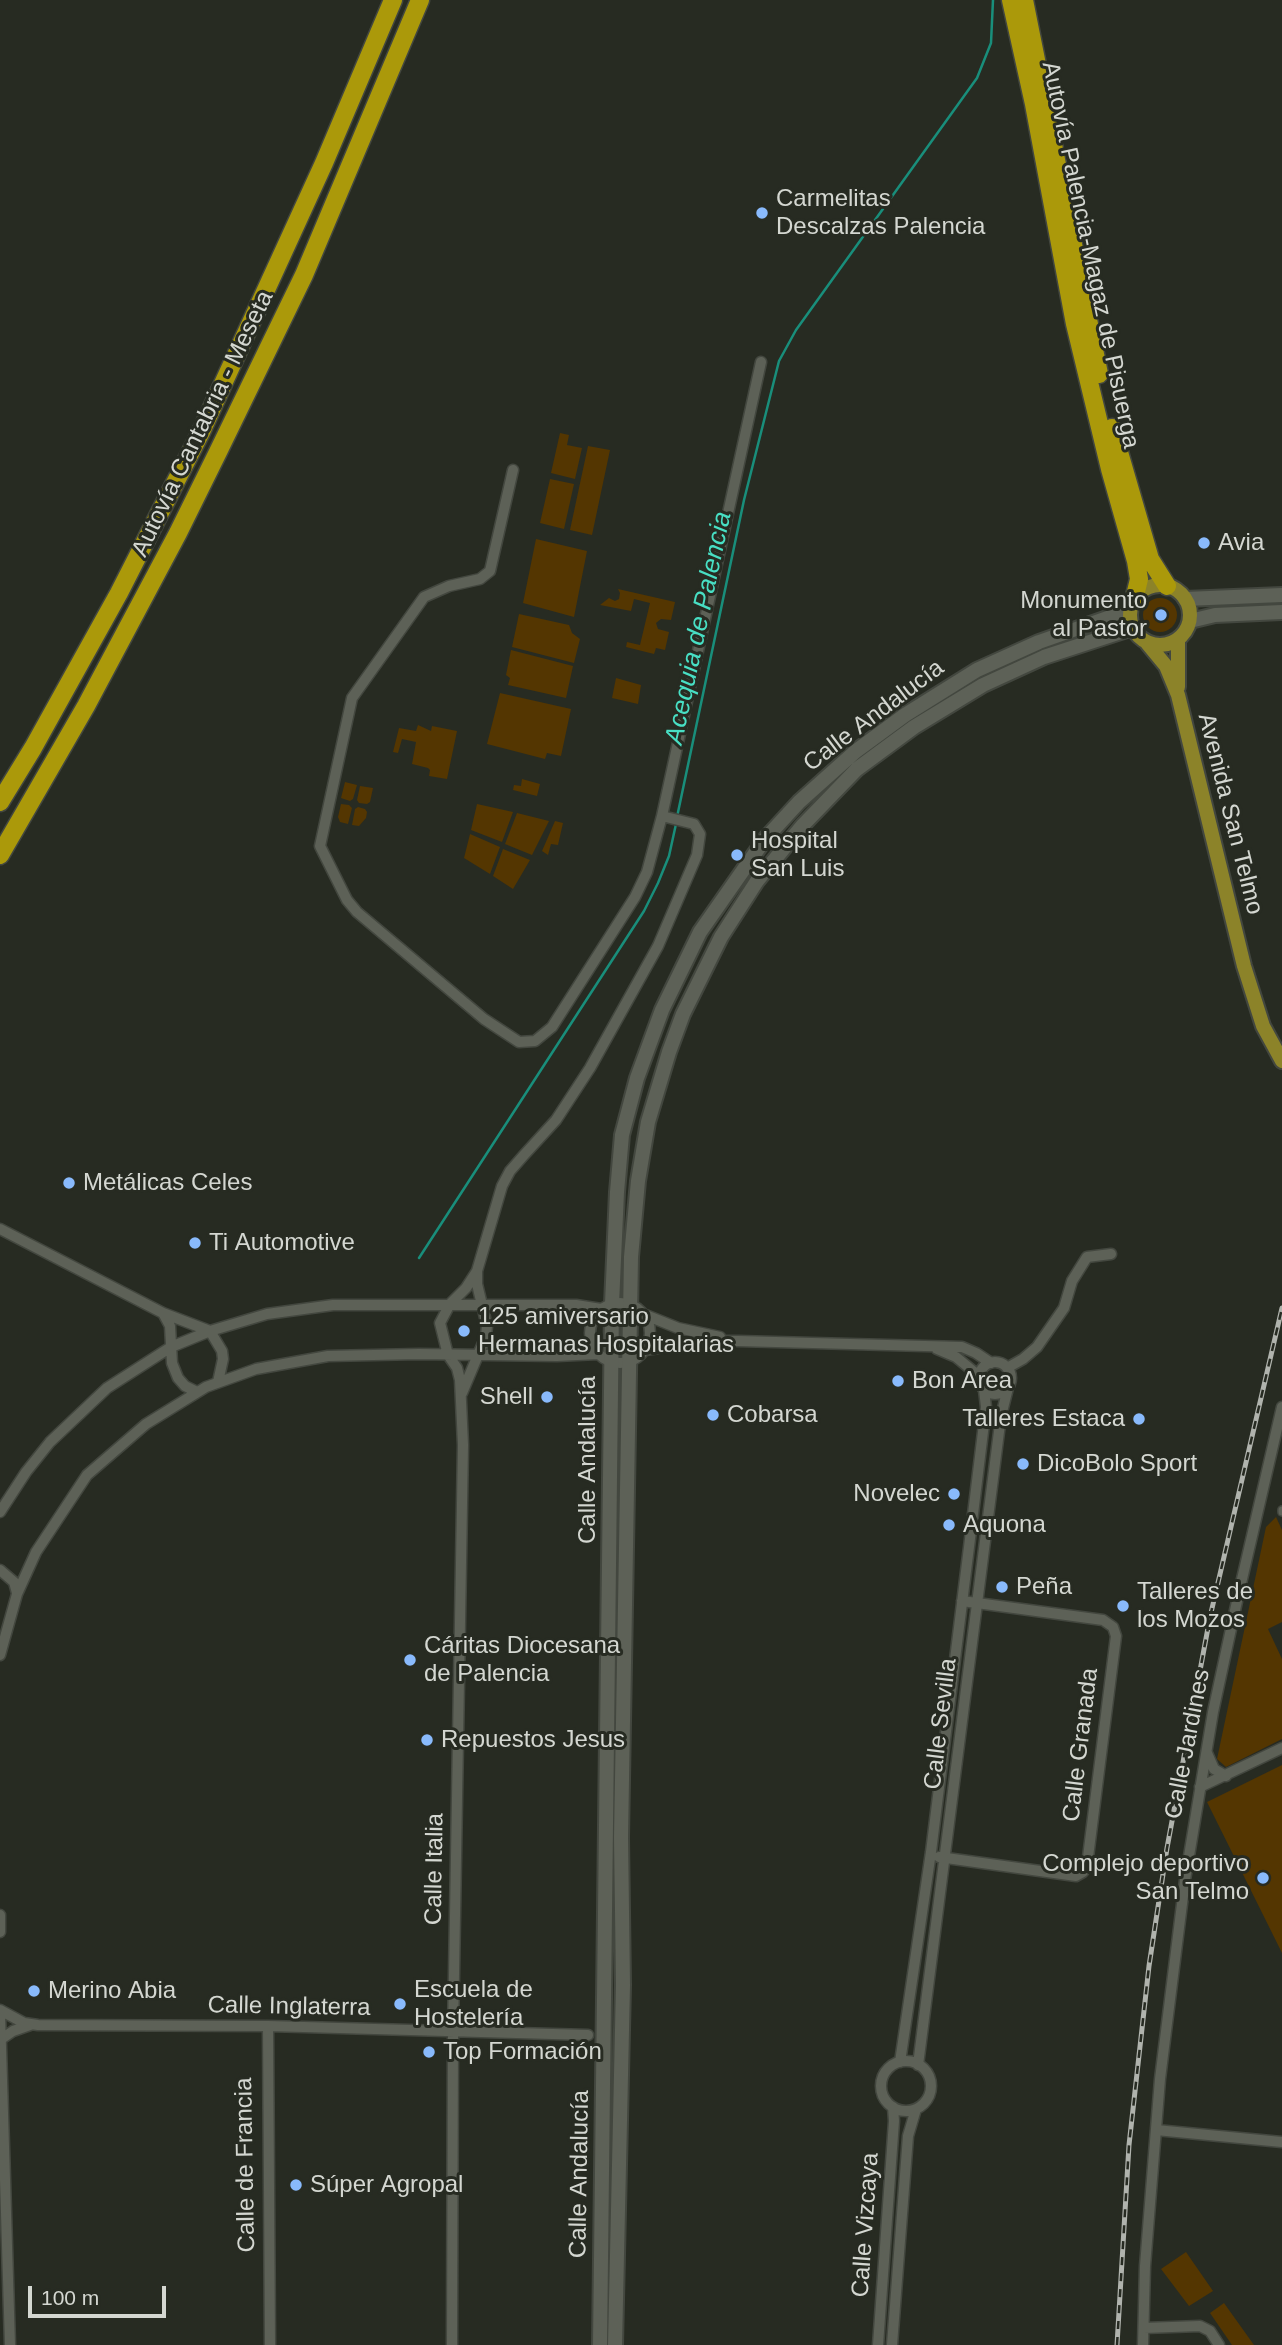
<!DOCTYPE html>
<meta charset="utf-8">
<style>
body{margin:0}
#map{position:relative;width:1282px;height:2345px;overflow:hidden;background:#272b22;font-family:Arial,sans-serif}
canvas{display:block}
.scale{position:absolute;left:28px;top:2286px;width:138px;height:32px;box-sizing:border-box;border:4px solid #d4d7d1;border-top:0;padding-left:9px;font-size:21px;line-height:24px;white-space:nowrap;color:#d4d7d1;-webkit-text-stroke:5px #272b22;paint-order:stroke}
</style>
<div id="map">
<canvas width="1282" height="2345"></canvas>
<div class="scale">100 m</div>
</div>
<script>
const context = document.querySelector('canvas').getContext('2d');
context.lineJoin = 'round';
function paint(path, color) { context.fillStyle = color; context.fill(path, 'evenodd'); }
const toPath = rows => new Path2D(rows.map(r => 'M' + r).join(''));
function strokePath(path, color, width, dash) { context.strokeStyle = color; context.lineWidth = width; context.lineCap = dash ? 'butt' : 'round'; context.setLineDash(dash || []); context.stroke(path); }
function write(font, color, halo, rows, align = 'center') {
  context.font = font + ' Arial,sans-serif'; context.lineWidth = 6; context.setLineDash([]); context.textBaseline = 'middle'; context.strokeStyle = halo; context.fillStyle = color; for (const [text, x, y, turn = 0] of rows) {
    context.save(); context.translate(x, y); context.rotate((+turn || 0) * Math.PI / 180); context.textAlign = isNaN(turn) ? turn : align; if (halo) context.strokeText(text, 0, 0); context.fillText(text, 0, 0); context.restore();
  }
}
paint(toPath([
 [560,433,569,435,567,445,582,448,575,479,551,473],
 [588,446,610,450,592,535,570,530],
 [550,479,574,484,564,529,540,523],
 [536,539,587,551,574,617,523,603],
 [618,589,675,602,671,620,661,619,656,623,658,629,669,632,665,650,656,648,654,654,626,647,627,642,640,645,650,603,634,599,631,611,600,605,609,598,615,601,619,599,620,593],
 '1143 615a17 17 0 1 1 34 0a17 17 0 1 1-34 0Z',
 [519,614,569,625,572,633,580,639,574,663,512,647],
 [511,650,573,666,566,698,508,685,510,678,506,675],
 [616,678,641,685,638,704,612,698],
 [500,693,571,709,561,756,547,753,545,759,487,744],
 [418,725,431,731,432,726,457,731,447,779,429,776,430,770,428,768,412,764,416,742,402,739,398,753,393,752,399,728,416,731],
 [522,779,540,784,537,796,513,790,514,785,521,786],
 [345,782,357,785,353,799,350,801,341,798],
 [360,786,373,788,370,802,367,804,359,803,357,800],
 [341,804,349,805,352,808,348,824,340,822,338,817],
 [477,804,513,812,502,842,471,830],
 [358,807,365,809,367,812,366,818,359,826,352,825,355,809],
 [517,813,549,821,532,855,505,844],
 [555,821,563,823,558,845,551,844,548,855,542,851],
 [470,834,500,847,490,874,464,858],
 [503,849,530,860,513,889,493,876],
 [1276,1517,1282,1530,1282,1622,1268,1629,1282,1659,1282,1739,1226,1767,1217,1759,1266,1527],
 [1282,1765,1282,1953,1207,1802],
 [1186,2252,1213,2291,1189,2306,1161,2269],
 [1224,2303,1254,2345,1232,2345,1210,2313]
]), '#543601');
strokePath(toPath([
 [677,817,744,500,779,361,796,330,977,78,991,43,993,0],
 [419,1258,644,911,658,883,669,856,676,824]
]), '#198e7b', 2.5);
const pedestrian = toPath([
 [1282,1510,1282,1512]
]);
const minor = toPath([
 [662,816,761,362],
 [0,1229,163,1313,210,1331,222,1351,223,1359,218,1382],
 '590 1333a30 30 0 1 1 60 0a30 30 0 1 1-60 0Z',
 [163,1313,170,1326,172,1363,178,1378,185,1386,197,1392],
 [643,1314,678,1328,720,1337],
 [937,1349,956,1357,979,1376],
 [645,1350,707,1341,738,1341,962,1347,976,1353,991,1363],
 '979 1378a16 16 0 1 1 32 0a16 16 0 1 1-32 0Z',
 [1007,1368,1023,1359,1037,1347,1064,1308,1072,1281,1087,1257,1111,1254],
 [462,1393,486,1336,487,1326,477,1284,477,1271,502,1186,510,1171,524,1155,556,1120,590,1068,658,946,697,855,700,834,694,824,662,816,647,872,635,897,552,1027,535,1041,519,1042,484,1019,357,912,347,900,320,846,352,698,424,597,449,586,480,579,490,571,513,470],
 [0,1512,26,1472,50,1442,107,1388,171,1347,210,1331,267,1314,333,1305,576,1305,601,1309],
 [0,1570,14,1582,17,1593],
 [0,1655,17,1594,36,1552,87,1475,146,1424,206,1387,256,1369,328,1356,419,1354,557,1356,598,1354],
 [1207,1753,1214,1769,1226,1776],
 [1200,1787,1282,1748],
 [939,1857,1076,1876,1083,1872,1087,1865,1116,1636,1113,1627,1103,1620,962,1601],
 [0,1915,0,1932],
 [0,2010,24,2023,38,2025,268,2026,588,2035],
 [0,2014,10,2345],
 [268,2026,270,2345],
 [0,2040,13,2031,30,2025],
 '881 2086a25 25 0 1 1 50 0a25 25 0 1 1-50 0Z',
 [900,2062,931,1852,969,1547,986,1407,984,1390],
 [918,2065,1001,1416,1008,1388],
 [1156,2130,1282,2142],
 [1144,2328,1200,2326,1210,2331,1219,2345],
 [452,2345,453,2033,463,1445,460,1380,457,1368,448,1355,440,1323,450,1304,466,1288,477,1271],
 [878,2345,894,2121,893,2107],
 [892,2345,908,2136,916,2109],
 [1143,2345,1145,2266,1160,2079,1185,1880,1213,1712,1239,1592,1282,1407]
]);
const secondary = toPath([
 [1185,599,1282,595],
 [1190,621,1215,615,1282,612],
 [600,2345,612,1304,617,1192,622,1135,637,1078,662,1010,700,932,765,839,799,802,856,751,905,715,977,670,1039,642,1130,610],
 [615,2345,623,1985,621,1837,631,1257,638,1181,648,1122,669,1052,683,1014,721,937,757,881,803,825,857,769,914,727,983,685,1044,657,1133,628]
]);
const primary = toPath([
 '1130 615a30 30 0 1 1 60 0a30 30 0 1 1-60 0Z',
 [1147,643,1166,666,1178,695,1244,966,1263,1026,1282,1061],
 [1178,687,1178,640]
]);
const motorway = toPath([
 [1011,0,1034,104,1075,324,1110,469,1136,561,1139,579,1134,600],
 [1024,0,1099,374],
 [1112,428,1150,559,1167,586],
 [0,802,33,748,119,593,201,432,324,163,393,0],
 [0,855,86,706,178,533,218,452,304,275,420,0]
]);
strokePath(pedestrian, '#43473f', 10);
strokePath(minor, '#43473f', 13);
strokePath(secondary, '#43473f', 18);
strokePath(primary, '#43473f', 18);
strokePath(motorway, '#43473f', 21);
strokePath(pedestrian, '#5d6157', 7);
strokePath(minor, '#5d6157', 10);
strokePath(secondary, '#5d6157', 14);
strokePath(primary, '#8c8329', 14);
strokePath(motorway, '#ab990a', 18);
const rail = toPath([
 [1117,2345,1129,2145,1149,1966,1167,1848,1210,1617,1282,1308]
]);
strokePath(rail, '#b0b3ad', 5);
strokePath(rail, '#272b22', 2.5, [8]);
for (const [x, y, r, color] of [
 [762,213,7,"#89bafc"],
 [1204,543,7,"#89bafc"],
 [1161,615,7,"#89bafc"],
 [737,855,7,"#89bafc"],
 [69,1183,7,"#89bafc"],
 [195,1243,7,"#89bafc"],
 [464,1331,7,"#89bafc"],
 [898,1381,7,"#89bafc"],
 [547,1397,7,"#89bafc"],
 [713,1415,7,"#89bafc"],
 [1139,1419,7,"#89bafc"],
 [1023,1464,7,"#89bafc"],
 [954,1494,7,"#89bafc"],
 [949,1525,7,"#89bafc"],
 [1002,1587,7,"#89bafc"],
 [1123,1606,7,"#89bafc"],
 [410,1660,7,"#89bafc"],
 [427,1740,7,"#89bafc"],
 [1263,1878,7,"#89bafc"],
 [34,1991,7,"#89bafc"],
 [400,2004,7,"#89bafc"],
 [429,2052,7,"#89bafc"],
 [296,2185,7,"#89bafc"]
]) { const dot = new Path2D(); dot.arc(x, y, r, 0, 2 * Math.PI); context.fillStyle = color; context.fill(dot); strokePath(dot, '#272b22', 2.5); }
write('24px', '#d4d7d1', '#272b22', [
 ["Carmelitas",776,199],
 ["Descalzas Palencia",776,227],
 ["Avia",1218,543],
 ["Monumento",1147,601,"right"],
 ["al Pastor",1147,629,"right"],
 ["Hospital",751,841],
 ["San Luis",751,869],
 ["Metálicas Celes",83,1183],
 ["Ti Automotive",209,1243],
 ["125 amiversario",478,1317],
 ["Hermanas Hospitalarias",478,1345],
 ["Bon Area",912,1381],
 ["Shell",533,1397,"right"],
 ["Cobarsa",727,1415],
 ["Talleres Estaca",1125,1419,"right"],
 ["DicoBolo Sport",1037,1464],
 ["Novelec",940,1494,"right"],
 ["Aquona",963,1525],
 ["Peña",1016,1587],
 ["Talleres de",1137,1592],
 ["los Mozos",1137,1620],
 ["Cáritas Diocesana",424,1646],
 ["de Palencia",424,1674],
 ["Repuestos Jesus",441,1740],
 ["Complejo deportivo",1249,1864,"right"],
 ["San Telmo",1249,1892,"right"],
 ["Escuela de",414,1990],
 ["Hostelería",414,2018],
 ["Merino Abia",48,1991],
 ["Top Formación",443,2052],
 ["Súper Agropal",310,2185]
], 'left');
write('24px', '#d4d7d1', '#272b22', [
 ["Autovía Palencia-Magaz de Pisuerga",1090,255,78],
 ["Autovía Cantabria - Meseta",203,424,-64],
 ["Calle Andalucía",874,716,-37],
 ["Avenida San Telmo",1230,814,76],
 ["Calle Andalucía",588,1460,-90],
 ["Calle Sevilla",941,1724,-83],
 ["Calle Jardines",1188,1744,-79],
 ["Calle Granada",1081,1745,-83],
 ["Calle Italia",435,1869,-89],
 ["Calle Inglaterra",289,2007,1],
 ["Calle de Francia",246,2165,-91],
 ["Calle Andalucía",580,2174,-89],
 ["Calle Vizcaya",866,2225,-86]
]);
write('italic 26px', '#48dfc4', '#272b22', [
 ["Acequia de Palencia",699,628,-78]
]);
</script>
